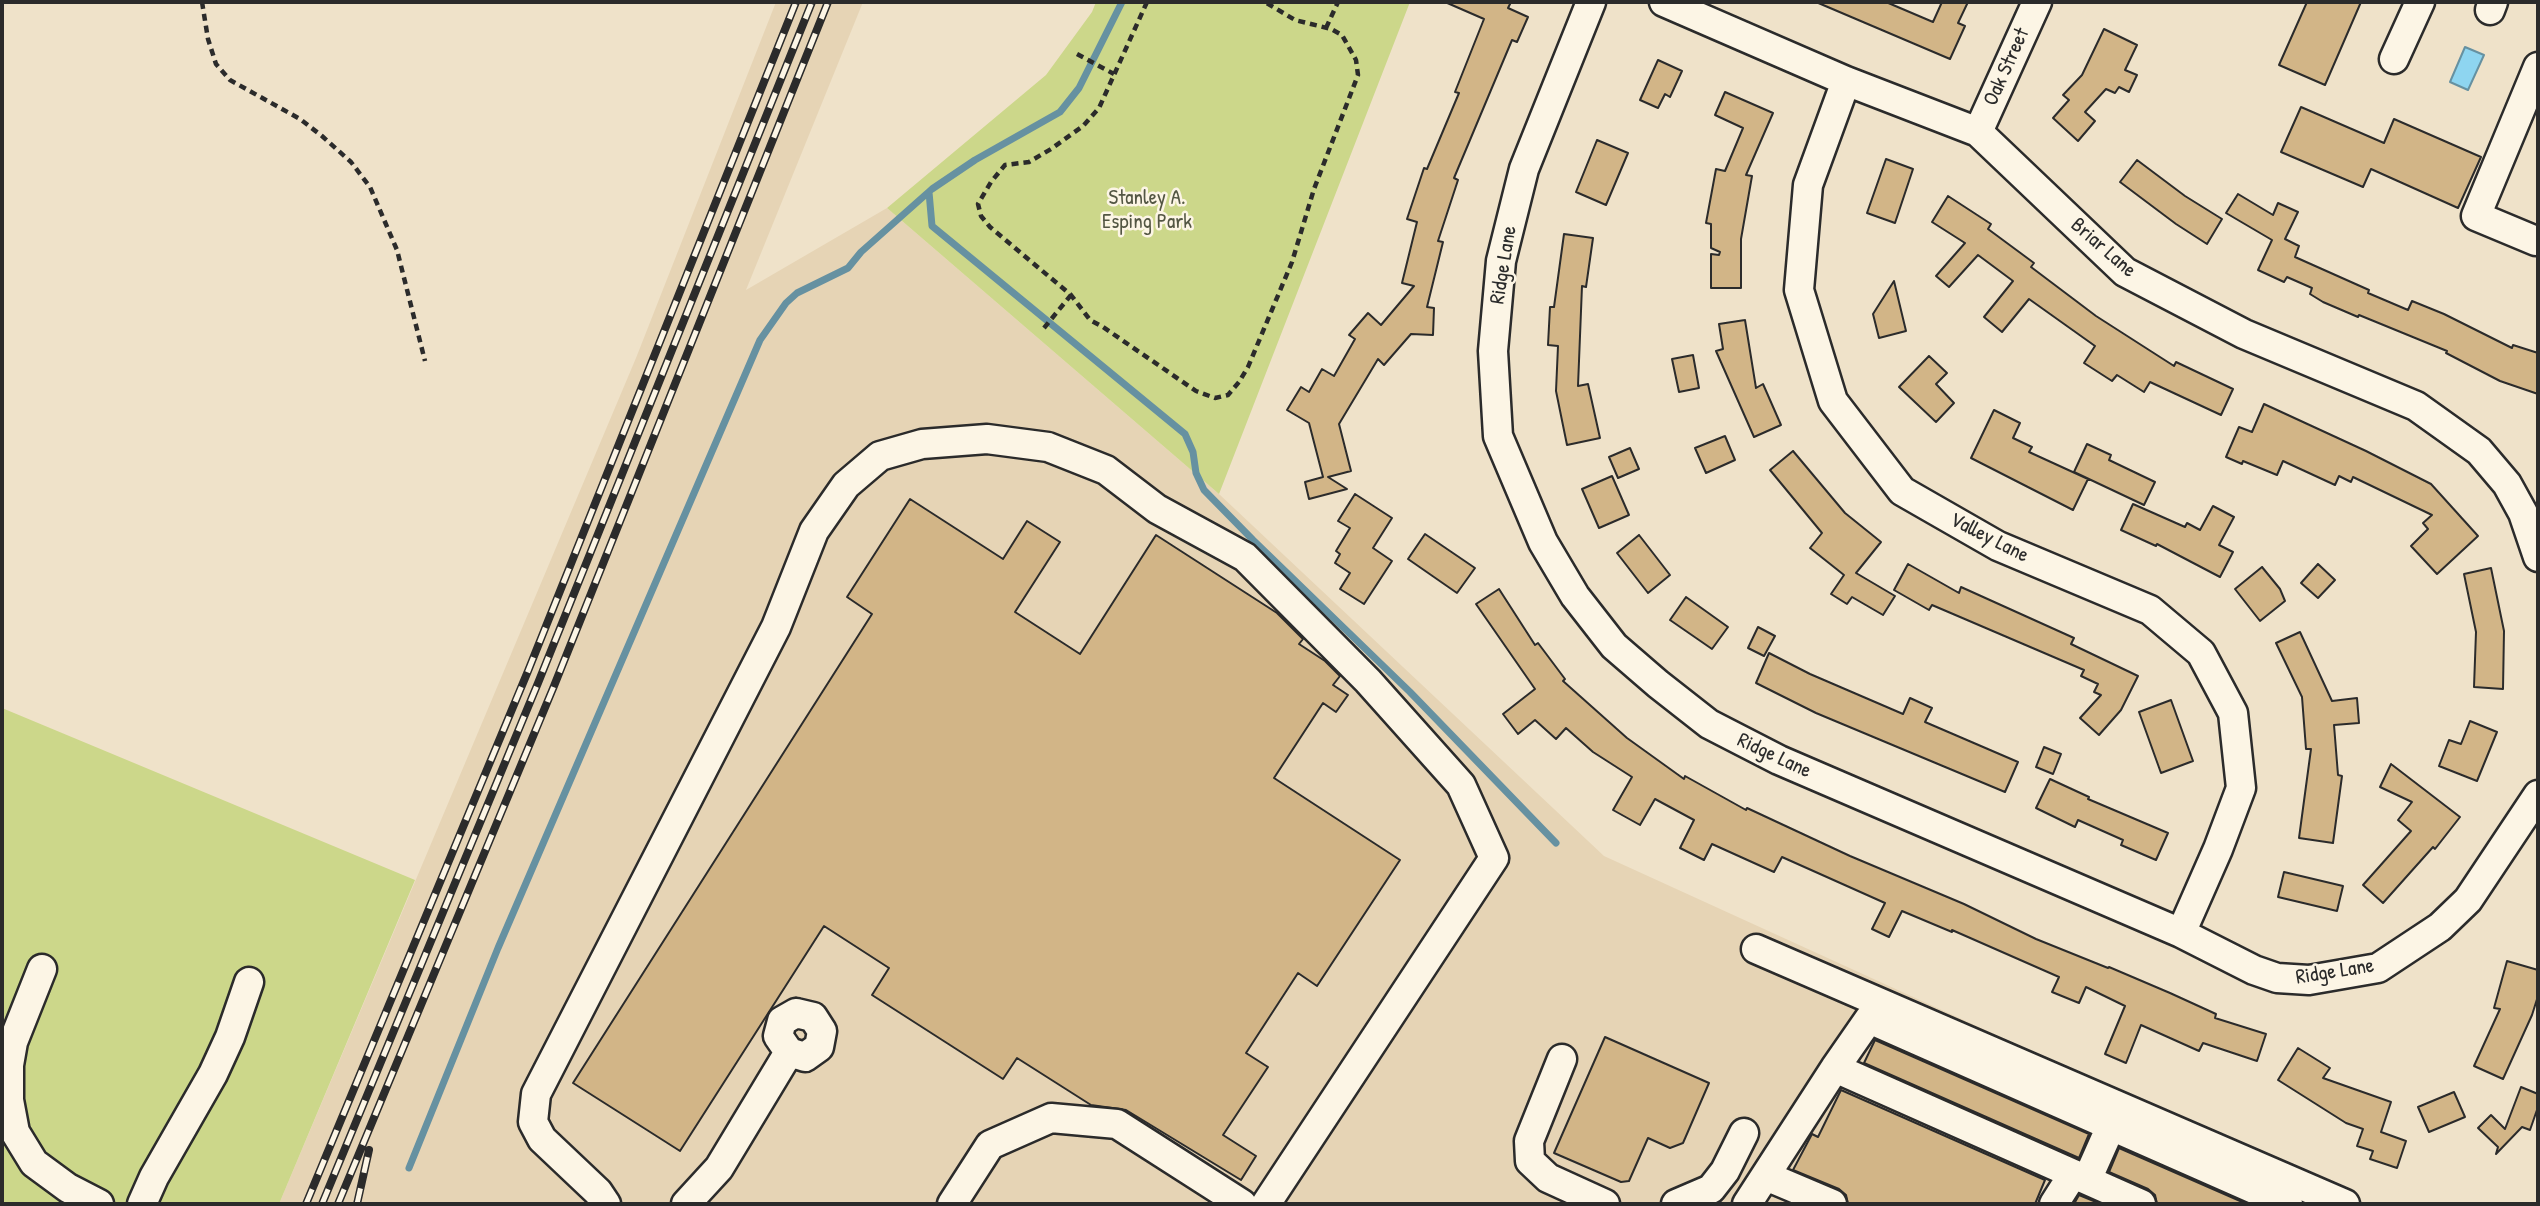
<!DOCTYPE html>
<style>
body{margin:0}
#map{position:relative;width:2540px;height:1206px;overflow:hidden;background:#efe2c9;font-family:"Patrick Hand",sans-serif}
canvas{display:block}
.frame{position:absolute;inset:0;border:4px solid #2b2b2b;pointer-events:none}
</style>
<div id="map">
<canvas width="2540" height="1206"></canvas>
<div class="frame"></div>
</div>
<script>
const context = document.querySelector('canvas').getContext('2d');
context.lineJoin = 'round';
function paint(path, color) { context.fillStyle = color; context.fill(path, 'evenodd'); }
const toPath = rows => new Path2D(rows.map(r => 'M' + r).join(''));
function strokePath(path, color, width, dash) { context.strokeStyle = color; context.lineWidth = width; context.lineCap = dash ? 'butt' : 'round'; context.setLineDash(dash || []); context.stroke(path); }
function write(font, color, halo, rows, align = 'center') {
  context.font = font + ' "Patrick Hand",sans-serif'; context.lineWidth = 5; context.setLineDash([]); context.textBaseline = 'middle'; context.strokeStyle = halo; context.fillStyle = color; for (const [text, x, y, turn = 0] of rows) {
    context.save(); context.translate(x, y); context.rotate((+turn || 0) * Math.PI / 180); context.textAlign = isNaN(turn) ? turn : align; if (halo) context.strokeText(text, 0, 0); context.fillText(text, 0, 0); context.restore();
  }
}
paint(toPath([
 [776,2,863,2,746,290,887,208,1219,494,1604,856,2367,1204,279,1204,636,358]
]), '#e6d4b5');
paint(toPath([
 [1096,2,1410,2,1219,494,887,208,1046,75,1092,12],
 [2,708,415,880,279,1204,2,1204]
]), '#ccd78a');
const water = toPath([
 [2465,47,2484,55,2468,90,2450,82,2465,47]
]);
paint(water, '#8ed5f0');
strokePath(water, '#6691a1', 2);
strokePath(toPath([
 [929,192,932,226,1185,434,1193,452,1196,473,1204,490,1253,540,1410,692,1556,843],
 [409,1168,498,948,760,340,786,303,797,293,848,268,861,252,932,189,975,160,1060,112,1079,88,1122,2]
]), '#6691a1', 7);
const building = toPath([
 [1445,2,1511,2,1508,8,1528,17,1517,42,1512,40,1454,178,1458,180,1438,241,1443,242,1427,307,1434,308,1433,335,1411,334,1384,365,1378,359,1339,424,1351,471,1328,477,1347,489,1309,499,1305,482,1323,477,1309,423,1287,410,1301,387,1309,392,1322,369,1334,376,1355,339,1349,335,1368,313,1381,325,1414,286,1402,283,1417,222,1407,219,1424,168,1427,169,1459,93,1455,92,1484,19,1445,2],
 [1816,2,1886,2,1933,22,1942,2,1968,2,1958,23,1965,26,1950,59,1816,2],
 [2307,2,2361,2,2325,85,2279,65,2307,2],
 [2104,29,2137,45,2125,70,2137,75,2129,92,2119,87,2115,93,2106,89,2085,112,2095,121,2078,141,2053,118,2069,100,2063,95,2082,75,2104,29],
 [1658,60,1682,71,1670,97,1665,94,1658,108,1640,100,1658,60],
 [1725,92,1773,113,1746,175,1752,176,1741,239,1741,288,1711,288,1711,254,1719,255,1720,252,1711,248,1711,224,1706,223,1716,169,1725,171,1743,128,1715,115,1725,92],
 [2301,107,2384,143,2394,119,2481,157,2458,208,2371,169,2363,187,2281,152,2301,107],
 [1597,140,1628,153,1606,205,1576,192,1597,140],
 [1886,159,1913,169,1895,223,1867,213,1886,159],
 [2137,160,2185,196,2222,219,2207,244,2176,224,2120,182,2137,160],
 [2238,194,2273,215,2278,203,2298,212,2285,239,2299,246,2295,257,2369,290,2368,293,2408,310,2412,301,2444,314,2512,348,2513,345,2538,353,2538,394,2500,381,2446,353,2447,351,2359,315,2358,317,2323,302,2310,294,2312,288,2287,277,2284,282,2258,270,2272,240,2226,213,2238,194],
 [1948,196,1991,224,1988,229,2034,263,2031,267,2096,316,2174,366,2176,362,2233,389,2221,415,2150,382,2144,392,2117,375,2112,381,2084,363,2095,346,2029,299,2002,332,1984,317,2013,281,1978,255,1949,287,1936,276,1965,243,1932,222,1948,196],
 [1564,234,1593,238,1586,287,1582,286,1578,386,1588,384,1600,438,1567,445,1556,391,1558,346,1548,345,1550,307,1554,307,1564,234],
 [1894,281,1906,331,1879,338,1873,314,1894,281],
 [1745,320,1756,388,1763,384,1781,425,1754,437,1716,351,1723,349,1719,324,1745,320],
 [1693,355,1699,388,1679,392,1672,359,1693,355],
 [1929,356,1947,373,1936,384,1954,403,1936,422,1899,387,1929,356],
 [2264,404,2366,451,2431,484,2478,536,2437,574,2411,546,2428,529,2423,523,2432,515,2353,477,2351,482,2339,476,2335,485,2283,461,2277,475,2243,461,2242,464,2226,457,2239,427,2252,432,2264,404],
 [1994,410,2020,423,2013,438,2032,447,2029,452,2088,479,2073,510,1971,458,1994,410],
 [1725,436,1735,460,1706,473,1695,448,1725,436],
 [2087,444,2111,455,2109,460,2155,482,2144,505,2074,472,2087,444],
 [1630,448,1639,469,1618,478,1609,457,1630,448],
 [1793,451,1845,513,1881,542,1856,573,1895,596,1883,615,1852,597,1847,604,1831,594,1844,575,1810,548,1822,533,1770,470,1793,451],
 [1612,476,1629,515,1599,528,1582,489,1612,476],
 [1355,494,1392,518,1373,548,1392,561,1364,604,1340,589,1350,573,1335,563,1340,554,1336,551,1350,528,1338,521,1355,494],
 [910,499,1003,559,1027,521,1060,542,1015,612,1080,654,1156,535,1277,613,1303,639,1299,644,1325,661,1340,676,1333,685,1348,695,1336,712,1323,703,1274,778,1400,860,1317,986,1298,973,1246,1053,1268,1067,1223,1135,1256,1156,1241,1180,1126,1110,1091,1105,1017,1058,1003,1079,872,995,889,968,824,926,680,1151,573,1083,872,614,847,597,910,499],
 [2133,504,2185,527,2187,523,2200,530,2213,506,2234,517,2219,545,2233,552,2220,577,2157,544,2156,546,2121,530,2133,504],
 [1425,534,1475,568,1457,593,1408,559,1425,534],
 [1639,535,1670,575,1648,593,1617,553,1639,535],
 [1908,564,1959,593,1961,587,2074,638,2071,644,2138,676,2121,710,2099,735,2080,718,2101,695,2094,692,2098,684,2081,676,2084,670,1932,605,1929,610,1894,590,1908,564],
 [2318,564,2335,580,2318,598,2301,583,2318,564],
 [2262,567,2280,589,2285,601,2260,621,2235,589,2262,567],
 [2491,568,2504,631,2503,689,2474,687,2476,632,2464,574,2491,568],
 [1499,589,1535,645,1538,643,1565,679,1563,681,1627,738,1684,779,1685,776,1746,810,1747,808,1850,856,1964,904,2036,939,2108,968,2109,967,2170,993,2216,1014,2215,1018,2266,1034,2257,1061,2203,1043,2199,1051,2141,1025,2126,1063,2105,1054,2125,1006,2086,987,2079,1003,2052,992,2059,977,1952,930,1952,932,1902,911,1889,937,1872,929,1885,903,1782,857,1774,872,1712,844,1704,860,1680,848,1694,820,1655,799,1640,825,1613,810,1632,777,1593,752,1566,728,1556,739,1535,720,1518,734,1503,714,1535,689,1476,604,1499,589],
 [1686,597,1728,627,1712,649,1670,620,1686,597],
 [1758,627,1775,636,1764,656,1748,648,1758,627],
 [2300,632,2332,701,2357,698,2359,723,2334,725,2338,775,2342,776,2333,843,2299,838,2311,749,2306,749,2302,697,2276,643,2300,632],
 [1769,653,1810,674,1903,714,1910,698,1932,708,1925,722,2018,762,2005,792,1816,713,1756,683,1769,653],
 [2171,700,2193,761,2161,773,2139,712,2171,700],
 [2470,721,2497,732,2477,781,2439,766,2449,740,2461,744,2470,721],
 [2044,747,2061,754,2053,774,2036,767,2044,747],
 [2391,764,2460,817,2435,849,2433,847,2383,903,2363,885,2411,831,2398,820,2412,802,2380,787,2391,764],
 [2050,779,2089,797,2088,799,2168,833,2156,860,2121,845,2123,840,2078,820,2075,827,2036,808,2050,779],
 [2284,872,2343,886,2337,911,2278,897,2284,872],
 [2507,961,2538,970,2538,996,2532,1015,2503,1079,2474,1066,2500,1009,2494,1008,2507,961],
 [1605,1037,1709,1083,1683,1143,1670,1148,1648,1138,1629,1181,1621,1182,1554,1153,1605,1037],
 [1875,1040,2089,1134,2079,1158,1864,1063,1875,1040],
 [2298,1048,2330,1068,2323,1078,2391,1102,2381,1132,2406,1141,2397,1168,2370,1159,2373,1151,2357,1146,2363,1129,2346,1123,2278,1080,2298,1048],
 [2521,1087,2538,1094,2538,1107,2530,1130,2522,1127,2496,1154,2498,1147,2478,1128,2491,1115,2505,1129,2521,1087],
 [1841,1090,2045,1180,2035,1204,1848,1204,1846,1195,1839,1189,1793,1170,1812,1134,1818,1137,1841,1090],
 [2454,1092,2465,1117,2429,1132,2418,1107,2454,1092],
 [2119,1148,2247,1204,2157,1204,2155,1195,2148,1189,2109,1172,2119,1148],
 [2079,1195,2101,1204,2074,1204,2079,1195]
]);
paint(building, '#d2b587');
strokePath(building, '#2b2b2b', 2);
const minor = toPath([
 [1591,2,1524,169,1501,261,1493,351,1498,436,1543,542,1575,596,1614,646,1658,684,1709,724,1779,760,2181,933,2254,970,2277,978,2309,980,2378,968,2440,927,2468,900,2538,795],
 [1664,2,1846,81,1978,132,2125,272,2244,334,2416,406,2479,451,2507,484,2523,513,2538,557],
 [2490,10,2493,2],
 [2394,59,2420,2],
 [1846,81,1808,185,1799,290,1833,401,1902,491,1998,546,2150,610,2201,653,2233,713,2241,788,2218,849,2181,933],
 [1978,132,2037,2],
 [2536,241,2476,216,2538,67],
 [1756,949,2345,1204],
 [42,969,13,1042,9,1065,9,1100,15,1132,34,1163,68,1188,99,1204],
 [796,1013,813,1017,822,1031,819,1047,805,1057,789,1052,778,1036,782,1021,796,1013],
 [1562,1059,1529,1141,1530,1161,1548,1178,1605,1204],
 [1835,1068,1869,1019,2111,1126,2087,1180],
 [2111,1126,2288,1204],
 [1766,1176,1832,1204],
 [142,1204,154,1177,213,1074,230,1037,249,982],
 [606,1204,598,1192,542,1139,533,1122,536,1094,776,627,814,531,846,485,880,456,922,444,987,439,1048,447,1106,470,1157,509,1245,557,1368,681,1461,785,1494,858,1266,1204],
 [686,1204,719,1168,789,1052],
 [952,1204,990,1145,1051,1118,1117,1124,1242,1204],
 [1676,1204,1711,1189,1725,1171,1744,1133],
 [1747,1204,1835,1068,2141,1204],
 [2054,1204,2073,1174]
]);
strokePath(minor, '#2b2b2b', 33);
strokePath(toPath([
 [202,2,208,39,216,64,230,80,300,119,322,136,351,162,370,187,397,250,425,361],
 [1147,2,1099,108,1083,126,1051,149,1029,162,1005,165,991,182,978,204,981,216,990,227,1071,295,1090,320,1103,327,1196,391,1215,398,1228,395,1239,382,1248,367,1292,262,1314,189,1358,75,1356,60,1342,35,1331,29,1295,20,1265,2],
 [1326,28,1338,2],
 [1077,54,1114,74],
 [1044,328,1071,295]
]), '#2b2b2b', 4.5, [7, 5]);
strokePath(minor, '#fcf5e5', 28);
const rail = toPath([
 [306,1204,528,671,796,2],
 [322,1204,538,683,812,2],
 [338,1204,554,686,828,2],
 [357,1204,369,1150]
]);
strokePath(rail, '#2b2b2b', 8);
strokePath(rail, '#fcf5e5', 5, [16]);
write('21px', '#2b2b2b', '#fcf5e5', [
 ["Oak Street",2007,67,-66],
 ["Briar Lane",2103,248,41],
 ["Ridge Lane",1504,265,-81],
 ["Valley Lane",1989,538,27],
 ["Ridge Lane",1774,756,25],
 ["Ridge Lane",2335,972,-9]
]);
write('21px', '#535643', '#fcf5e5', [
 ["Stanley A.",1147,198],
 ["Esping Park",1147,222]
]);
</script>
